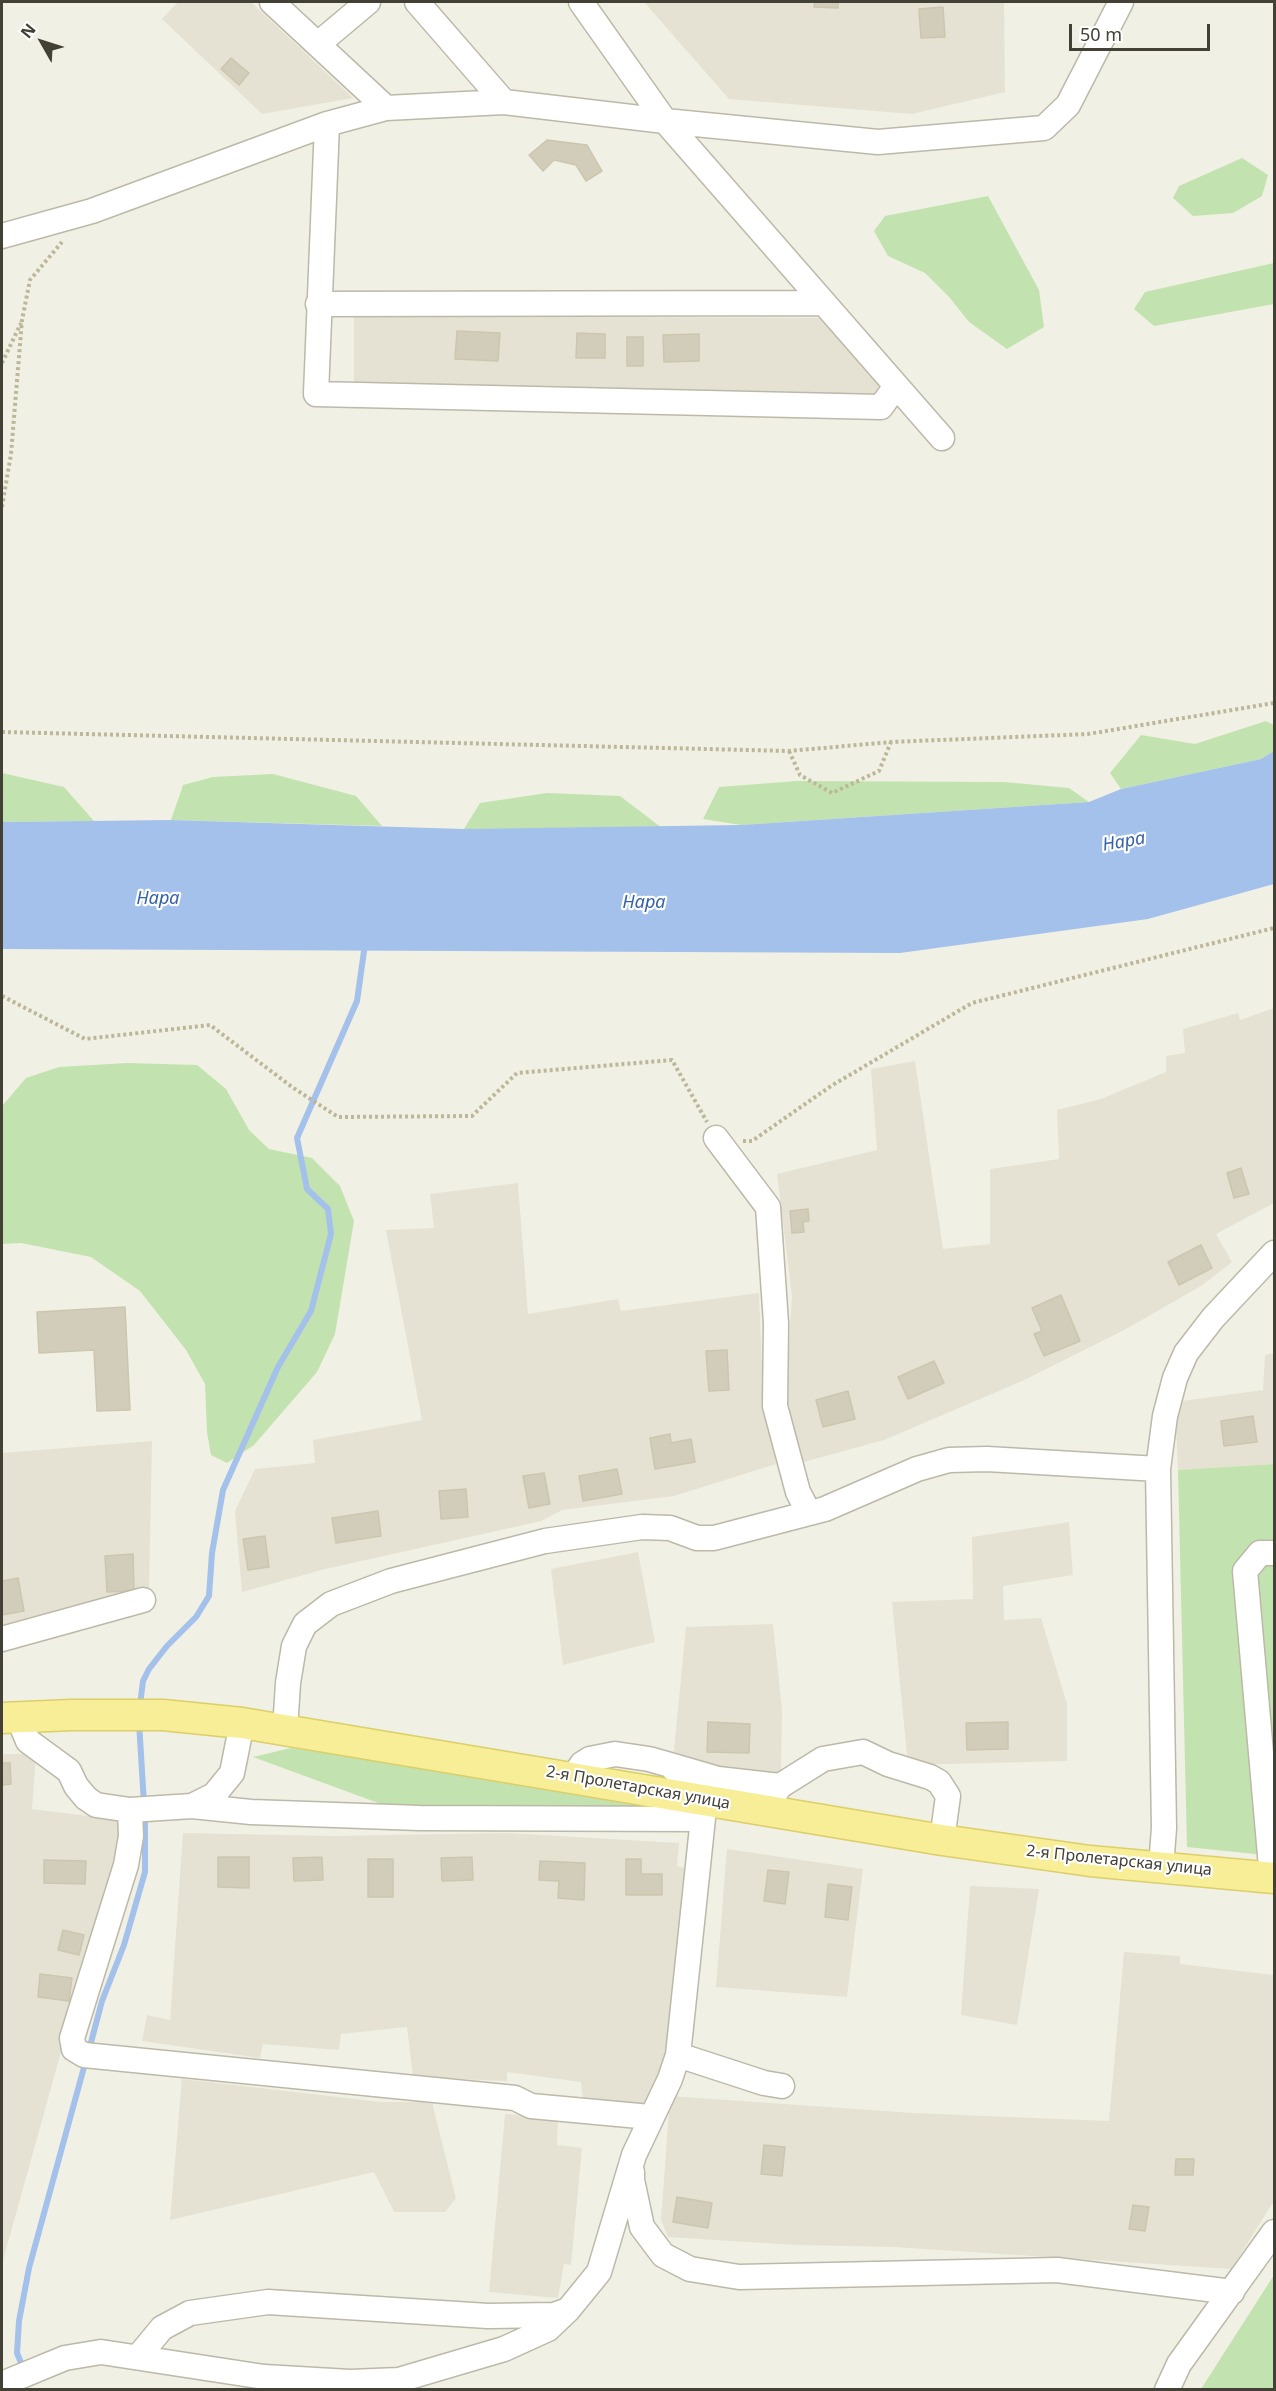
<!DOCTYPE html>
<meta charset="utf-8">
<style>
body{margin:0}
#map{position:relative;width:1276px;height:2391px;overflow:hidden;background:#f1f0e4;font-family:"Noto Sans",sans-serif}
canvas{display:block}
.frame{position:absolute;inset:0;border:3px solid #434035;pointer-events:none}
.north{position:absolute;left:12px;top:12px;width:60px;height:60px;-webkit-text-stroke:4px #fff;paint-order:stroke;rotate:309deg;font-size:16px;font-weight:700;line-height:24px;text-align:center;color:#434035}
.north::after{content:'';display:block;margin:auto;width:21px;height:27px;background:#434035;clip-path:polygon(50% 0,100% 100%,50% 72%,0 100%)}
.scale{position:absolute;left:1069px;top:24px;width:141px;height:27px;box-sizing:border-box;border:3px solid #434035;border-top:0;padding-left:8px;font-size:18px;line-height:21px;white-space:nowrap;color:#434035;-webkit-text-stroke:4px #fff;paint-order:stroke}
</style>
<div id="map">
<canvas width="1276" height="2391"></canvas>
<div class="frame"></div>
<div class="north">N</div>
<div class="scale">50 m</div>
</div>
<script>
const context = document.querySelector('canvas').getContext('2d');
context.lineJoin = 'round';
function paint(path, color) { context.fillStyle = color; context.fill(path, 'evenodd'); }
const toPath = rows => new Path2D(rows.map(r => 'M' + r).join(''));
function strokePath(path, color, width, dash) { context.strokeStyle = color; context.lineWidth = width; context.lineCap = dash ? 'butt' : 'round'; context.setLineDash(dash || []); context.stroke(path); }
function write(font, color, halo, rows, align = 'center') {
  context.font = font + ' "Noto Sans",sans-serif'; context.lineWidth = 4.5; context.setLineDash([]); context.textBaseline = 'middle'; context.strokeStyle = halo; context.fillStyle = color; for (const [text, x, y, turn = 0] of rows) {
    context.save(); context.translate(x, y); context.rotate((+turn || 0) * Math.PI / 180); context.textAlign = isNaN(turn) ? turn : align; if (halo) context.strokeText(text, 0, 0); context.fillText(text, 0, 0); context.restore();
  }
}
paint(toPath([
 [178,2,251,2,353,98,262,114,162,19],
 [644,2,1004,2,1005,92,912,114,729,99],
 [354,316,822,318,879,381,878,396,354,386],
 [1274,1008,1274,1203,1216,1234,1232,1262,1201,1286,1126,1329,1022,1381,884,1440,800,1463,787,1407,787,1376,792,1296,777,1174,877,1150,871,1069,915,1061,943,1249,990,1244,990,1169,1059,1159,1057,1110,1101,1099,1166,1072,1166,1056,1185,1053,1183,1029,1238,1013,1240,1020],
 [518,1183,528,1314,618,1299,621,1311,759,1293,763,1395,776,1464,674,1496,562,1510,541,1521,325,1569,242,1592,235,1511,255,1469,315,1463,313,1440,422,1420,386,1230,434,1228,430,1194],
 [1274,1353,1274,1464,1178,1470,1175,1402,1263,1390,1265,1355],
 [152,1441,149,1592,2,1634,2,1453],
 [1069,1522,1073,1575,1003,1586,1004,1620,1041,1618,1067,1704,1067,1761,908,1765,892,1602,973,1599,972,1537],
 [638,1552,655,1642,563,1665,551,1569],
 [773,1624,782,1710,781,1774,673,1760,686,1627],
 [2,1754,36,1754,32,1809,120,1820,118,1864,73,2009,2,2264],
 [183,1833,332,1836,508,1833,679,1843,677,1866,688,1869,668,2058,648,2106,583,2100,581,2082,507,2072,507,2081,413,2077,407,2027,341,2034,339,2050,263,2044,260,2058,142,2041,147,2015,170,2020],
 [727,1849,863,1869,847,1997,716,1987],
 [970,1886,1039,1889,1017,2025,961,2015],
 [1124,1952,1180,1956,1180,1964,1274,1975,1274,2201,1231,2269,894,2247,795,2245,668,2237,661,2220,670,2096,913,2113,1109,2121],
 [182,2079,381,2102,432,2102,456,2198,445,2212,394,2212,374,2172,170,2220],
 [505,2114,558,2118,557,2145,582,2148,571,2265,564,2264,558,2298,489,2292]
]), '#e5e2d3');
paint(toPath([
 [1242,158,1268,175,1262,196,1233,213,1193,216,1173,198,1179,186],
 [988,196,1039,290,1044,327,1007,349,969,322,950,298,925,273,888,256,874,231,885,216],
 [1274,263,1274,304,1154,326,1134,309,1145,292],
 [1266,721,1274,725,1274,751,1261,759,1121,789,1110,773,1141,735,1195,744],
 [2,773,64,787,94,821,2,822],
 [273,774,356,796,382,826,171,820,183,785,213,777],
 [797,781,1004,782,1069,788,1089,802,741,825,703,819,719,787],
 [547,793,620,796,662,828,464,829,480,803],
 [127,1063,197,1065,226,1089,249,1130,269,1149,312,1158,340,1186,354,1221,335,1334,317,1372,254,1445,227,1463,211,1455,207,1432,205,1384,186,1350,140,1291,91,1257,21,1243,2,1244,2,1106,26,1078,59,1067],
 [1274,1464,1274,1856,1187,1847,1178,1470],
 [291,1748,512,1780,683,1811,400,1811,253,1757],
 [1274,2275,1274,2389,1201,2389]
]), '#c2e3af');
paint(toPath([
 [1274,751,1274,884,1148,919,900,953,2,949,2,822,171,820,464,829,741,825,1089,802,1121,789,1261,759]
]), '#a3c1eb');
strokePath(toPath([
 [140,1705,143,1681,149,1669,167,1646,196,1617,209,1596,212,1553,223,1490,278,1367,311,1311,331,1234,328,1209,307,1189,297,1138,357,1001,365,944],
 [139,1722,144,1804],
 [89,2050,102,2001,124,1945,145,1872,145,1814],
 [24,2370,17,2353,19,2321,29,2268,86,2060]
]), '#a3c1eb', 6);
const building = toPath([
 [815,2,838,2,838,8,814,7,815,2],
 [943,7,945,37,921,38,919,9,943,7],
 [231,58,249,73,239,85,221,69,231,58],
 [547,140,587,145,602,171,586,181,576,165,554,160,543,171,529,155,547,140],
 [457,331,500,333,498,361,455,359,457,331],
 [577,333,605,334,605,358,576,358,577,333],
 [699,334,699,361,664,362,663,335,699,334],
 [627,337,643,337,643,366,627,366,627,337],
 [1241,1168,1249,1194,1234,1198,1227,1173,1241,1168],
 [808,1209,809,1221,803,1222,804,1232,792,1233,790,1211,808,1209],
 [1201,1245,1212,1268,1179,1285,1168,1262,1201,1245],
 [1061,1295,1080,1341,1044,1356,1034,1334,1042,1331,1032,1308,1061,1295],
 [125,1307,130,1410,97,1411,94,1350,39,1353,37,1312,125,1307],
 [727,1350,729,1390,709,1391,706,1351,727,1350],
 [934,1361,944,1383,908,1399,898,1377,934,1361],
 [848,1391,855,1419,823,1427,816,1400,848,1391],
 [1253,1416,1257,1442,1224,1446,1221,1421,1253,1416],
 [670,1434,671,1443,691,1439,695,1462,655,1469,650,1438,670,1434],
 [617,1469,622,1494,583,1501,579,1476,617,1469],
 [544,1473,550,1504,529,1508,523,1476,544,1473],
 [466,1489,468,1517,441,1519,439,1491,466,1489],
 [378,1511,381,1536,336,1543,332,1518,378,1511],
 [265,1536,269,1567,248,1570,243,1539,265,1536],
 [133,1554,134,1591,107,1592,105,1556,133,1554],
 [18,1578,24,1611,2,1615,2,1581,18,1578],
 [708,1722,750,1724,749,1753,707,1752,708,1722],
 [1008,1722,1008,1749,967,1750,966,1723,1008,1722],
 [2,1763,10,1763,11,1784,2,1785,2,1763],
 [218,1857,249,1857,249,1888,218,1887,218,1857],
 [322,1857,323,1880,294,1881,293,1858,322,1857],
 [472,1857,473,1880,442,1881,441,1858,472,1857],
 [368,1859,393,1859,393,1897,368,1897,368,1859],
 [626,1859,641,1859,641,1874,662,1874,662,1895,626,1895,626,1859],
 [44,1860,86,1861,85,1884,44,1883,44,1860],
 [540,1861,585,1863,584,1900,558,1898,559,1881,539,1880,540,1861],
 [768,1870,789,1872,785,1904,764,1901,768,1870],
 [828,1884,852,1887,848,1920,825,1917,828,1884],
 [63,1930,84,1935,79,1955,58,1950,63,1930],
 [40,1974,72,1978,69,2001,38,1997,40,1974],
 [764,2145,785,2147,782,2176,761,2174,764,2145],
 [1176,2159,1194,2159,1193,2175,1175,2175,1176,2159],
 [677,2197,712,2203,708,2228,673,2222,677,2197],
 [1133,2205,1149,2207,1145,2231,1129,2229,1133,2205]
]);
paint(building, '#d2cdbb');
strokePath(building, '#ccc6ae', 1.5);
const minor = toPath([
 [272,2,386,108],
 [417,2,504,102],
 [581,2,665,121,942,438],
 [318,44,368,2],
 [327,124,316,394,881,407,896,386],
 [2,236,92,211,327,124,386,108,504,102,665,121,878,142,1044,128,1068,105,1121,2],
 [318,304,824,303],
 [716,1138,768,1207,776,1323,775,1406,798,1492,809,1513],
 [2,1639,143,1600],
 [18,1717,28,1741,69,1771,76,1786,86,1798,96,1805,130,1810,192,1806,214,1795,232,1773,242,1723],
 [285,1730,288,1683,294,1646,305,1624,331,1604,391,1581,545,1541,642,1527,670,1528,697,1538,714,1538,825,1509,917,1469,949,1460,987,1459,1158,1469],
 [670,1765,718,1779,780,1786],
 [573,1777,582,1764,590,1759,615,1754,649,1759,670,1765,679,1774,683,1795],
 [192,1806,251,1812,419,1818,702,1819],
 [130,1810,131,1836,126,1865,72,2038,74,2049,84,2055,515,2098,531,2106,650,2117],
 [764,1810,780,1786,823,1759,863,1752,888,1764,930,1777,939,1782,948,1796,942,1840],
 [1161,1867,1164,1828,1158,1469,1165,1416,1175,1378,1186,1353,1213,1318,1274,1253],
 [1272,1878,1245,1571,1260,1553,1274,1553],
 [678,2055,764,2083,782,2086],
 [632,2172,632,2180,642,2227,663,2255,690,2269,739,2277,1057,2270,1232,2292],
 [138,2357,162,2328,190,2313,268,2302,488,2316,554,2315,568,2310],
 [2,2384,65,2358,101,2352,264,2377,350,2382,399,2380,504,2349,548,2329,568,2310,599,2272,634,2155,670,2079,678,2055,705,1799],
 [1167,2390,1179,2364,1274,2232]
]);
const major = toPath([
 [2,1718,72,1715,163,1715,242,1723,942,1840,1090,1861,1274,1878]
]);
strokePath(minor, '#bcb9a8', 27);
strokePath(major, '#dcce68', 33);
strokePath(toPath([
 [2,363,21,323],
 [2,507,11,454,22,320,30,280,62,242],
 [2,732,789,751,891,742,1088,734,1274,703],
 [789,751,800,775,832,793,879,771,891,742],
 [2,996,85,1039,210,1025,292,1087,338,1117,472,1116,517,1073,672,1060,707,1122],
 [743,1141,752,1141,831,1086,972,1003,1274,928]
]), '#bdb79a', 4, [3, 3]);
strokePath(minor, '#fff', 24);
strokePath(major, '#f8ee97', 30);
write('16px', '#434035', '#fff', [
 ["2-я Пролетарская улица",638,1788,10],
 ["2-я Пролетарская улица",1119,1861,6]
]);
write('italic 18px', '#3562a8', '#fff', [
 ["Нара",1124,842,-10],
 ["Нара",158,899],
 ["Нара",644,903]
]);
</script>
